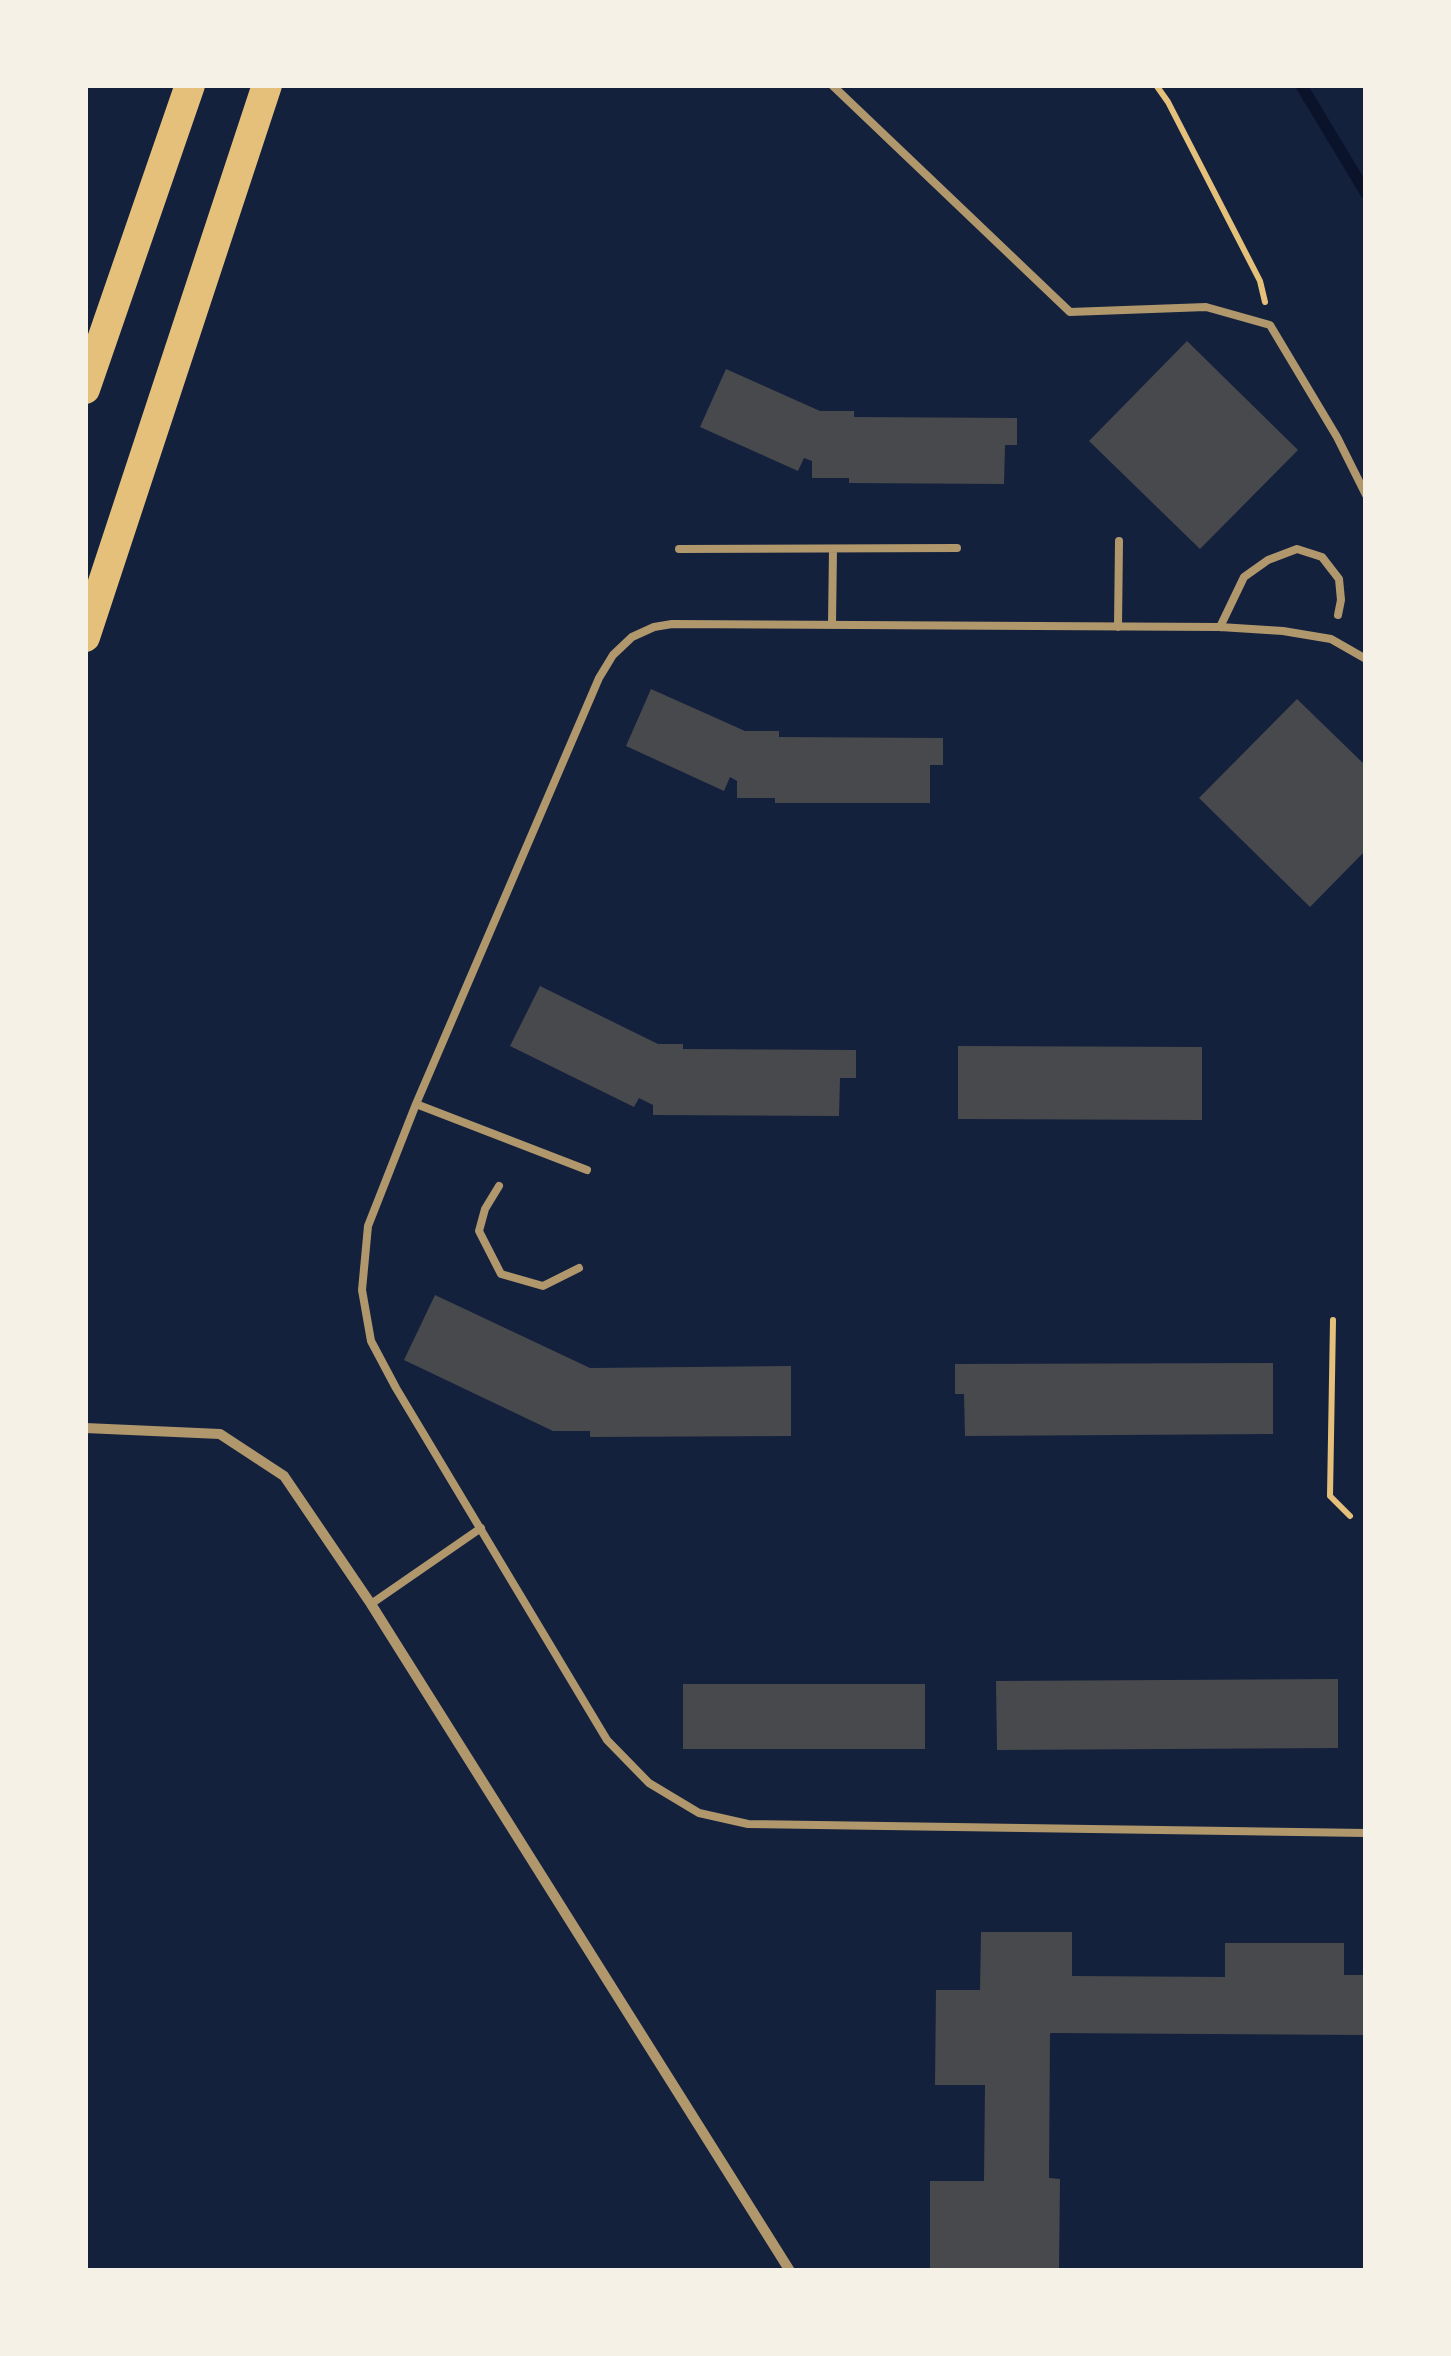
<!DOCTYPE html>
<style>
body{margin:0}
#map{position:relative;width:1451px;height:2356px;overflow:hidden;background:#14213d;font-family:"IBM Plex Sans",sans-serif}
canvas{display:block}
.frame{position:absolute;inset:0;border:88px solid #f6f1e7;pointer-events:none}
</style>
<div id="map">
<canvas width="1451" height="2356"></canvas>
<div class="frame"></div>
</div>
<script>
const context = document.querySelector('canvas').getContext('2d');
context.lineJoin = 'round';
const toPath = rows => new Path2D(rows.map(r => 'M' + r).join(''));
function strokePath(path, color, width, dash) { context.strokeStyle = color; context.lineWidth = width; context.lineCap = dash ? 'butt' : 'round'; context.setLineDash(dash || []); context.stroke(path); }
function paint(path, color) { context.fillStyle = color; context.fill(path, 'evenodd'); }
strokePath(toPath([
 [1301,85,1366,193]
]), '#0b132b', 12);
paint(toPath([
 [1187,341,1298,450,1200,549,1089,441],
 [726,369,820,411,854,411,854,417,1017,418,1017,445,1005,445,1004,484,849,483,849,478,812,478,812,461,804,458,798,471,700,427],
 [651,689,745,731,779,731,779,737,943,738,943,765,930,765,930,803,775,803,775,798,737,798,737,781,730,777,724,791,626,746],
 [1297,699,1366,766,1366,850,1310,907,1199,798],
 [540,986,658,1044,683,1044,683,1049,856,1050,856,1078,840,1078,839,1116,653,1115,653,1105,639,1098,634,1107,510,1046],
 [958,1046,1202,1047,1202,1120,958,1119],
 [435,1295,590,1368,791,1366,791,1436,590,1437,590,1431,553,1431,404,1360],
 [1273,1363,1273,1434,965,1436,964,1394,955,1394,955,1364],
 [1338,1679,1338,1748,997,1750,996,1681],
 [683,1684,925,1684,925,1749,683,1749],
 [981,1932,1072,1932,1072,1976,1225,1977,1225,1943,1344,1943,1344,1975,1366,1975,1366,2035,1050,2033,1049,2178,1060,2179,1059,2271,930,2271,930,2181,984,2181,985,2085,935,2085,936,1990,980,1990]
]), '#48494c');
strokePath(toPath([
 [1156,85,1168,102,1260,281,1265,302],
 [1333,1320,1330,1496,1350,1516]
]), '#e5c07b', 6);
strokePath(toPath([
 [832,85,1070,312,1206,307,1270,325,1337,437,1366,495],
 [679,549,957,548],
 [832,624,833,549],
 [1118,627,1119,541],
 [1220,627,1244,577,1268,560,1297,549,1322,557,1339,579,1341,600,1338,615],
 [1366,659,1331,639,1283,631,1220,627,672,624,654,627,632,637,613,655,599,678,416,1104,368,1226,362,1290,371,1341,396,1388,607,1740,649,1783,699,1813,748,1824,1366,1833],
 [416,1104,587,1170],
 [499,1186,485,1209,479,1231,501,1274,543,1286,579,1268],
 [371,1604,481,1528]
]), '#b1986c', 8);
strokePath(toPath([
 [85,1428,220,1434,284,1476,371,1604,790,2271]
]), '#b1986c', 10);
strokePath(toPath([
 [85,389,190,85],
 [85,637,267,85]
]), '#e5c07b', 30);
</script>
